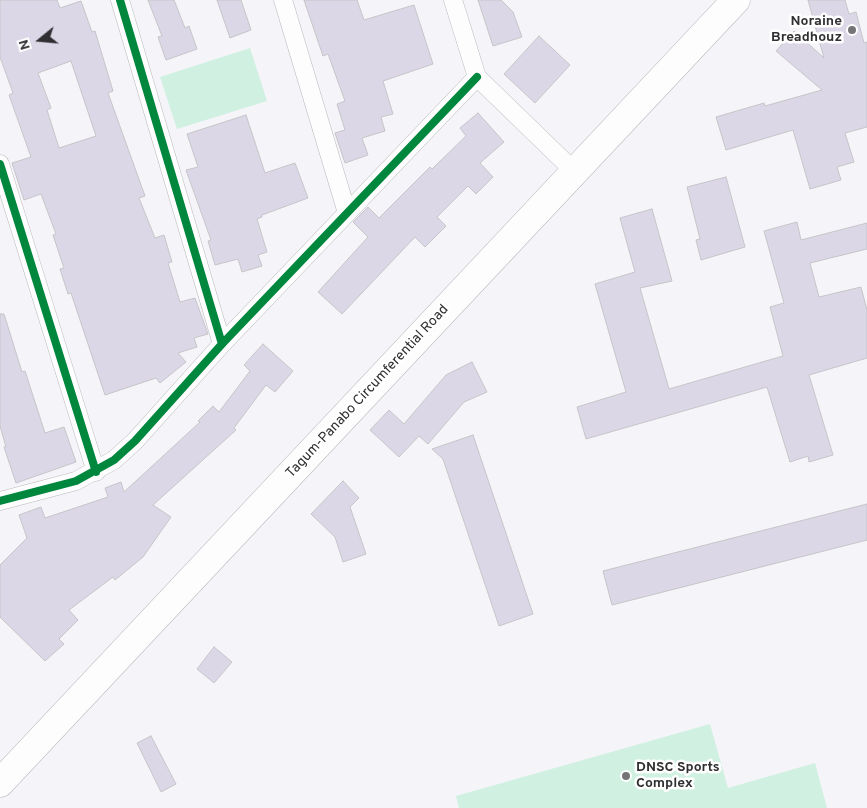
<!DOCTYPE html>
<style>
body{margin:0}
#map{position:relative;width:867px;height:808px;overflow:hidden;background:#f5f4f8;font-family:Overpass,sans-serif}
canvas{display:block}
.north{position:absolute;left:15px;top:15px;width:50px;height:50px;-webkit-text-stroke:4px #fff;paint-order:stroke;rotate:253deg;font-size:14px;font-weight:700;line-height:20px;text-align:center;color:#302f32}
.north::after{content:'';display:block;margin:auto;width:18px;height:22px;background:#302f32;clip-path:polygon(50% 0,100% 100%,50% 72%,0 100%)}
</style>
<div id="map">
<canvas width="867" height="808"></canvas>
<div class="north">N</div>
</div>
<script>
const context = document.querySelector('canvas').getContext('2d');
context.lineJoin = 'round';
function paint(path, color) { context.fillStyle = color; context.fill(path, 'evenodd'); }
const toPath = rows => new Path2D(rows.map(r => 'M' + r).join(''));
function strokePath(path, color, width, dash) { context.strokeStyle = color; context.lineWidth = width; context.lineCap = dash ? 'butt' : 'round'; context.setLineDash(dash || []); context.stroke(path); }
function write(font, color, halo, rows, align = 'center') {
  context.font = font + ' Overpass,sans-serif'; context.lineWidth = 5; context.setLineDash([]); context.textBaseline = 'middle'; context.strokeStyle = halo; context.fillStyle = color; for (const [text, x, y, turn = 0] of rows) {
    context.save(); context.translate(x, y); context.rotate((+turn || 0) * Math.PI / 180); context.textAlign = isNaN(turn) ? turn : align; if (halo) context.strokeText(text, 0, 0); context.fillText(text, 0, 0); context.restore();
  }
}
paint(toPath([
 [250,48,267,101,177,129,160,77],
 [710,724,728,788,815,763,827,808,459,808,456,796]
]), '#d0f1e2');
const building = toPath([
 [0,0,57,0,60,8,81,1,92,32,95,31,113,91,108,93,145,196,139,198,155,238,164,235,172,262,168,263,180,302,195,298,208,334,194,338,197,347,178,353,186,362,160,383,156,378,105,395,71,293,68,294,60,269,64,268,53,235,56,234,41,194,24,200,12,163,31,157,9,95,13,93,0,57,0,0],
 [71,61,96,136,59,148,47,110,51,108,38,73,71,61],
 [148,0,174,0,185,28,189,26,197,49,166,60,158,37,162,36,148,0],
 [217,0,241,0,251,30,230,38,217,0],
 [304,0,357,0,364,20,414,5,433,64,383,81,393,114,381,117,385,131,362,138,368,155,345,163,335,133,345,130,337,104,345,101,328,54,323,56,304,0],
 [478,0,501,0,513,12,522,37,493,46,478,0],
 [808,0,845,0,849,14,856,12,864,43,867,42,867,127,845,133,854,162,837,167,841,180,810,189,793,130,726,150,716,117,764,103,765,106,822,90,776,51,794,31,824,58,808,0],
 [539,36,570,65,535,103,504,74,539,36],
 [478,113,504,142,480,163,493,177,476,194,468,186,437,217,446,226,425,247,415,237,342,314,318,292,368,237,353,222,368,207,379,218,430,167,432,169,466,136,460,128,478,113],
 [246,115,265,173,295,163,308,198,262,215,262,217,257,219,267,252,258,255,262,266,242,272,238,259,215,265,208,241,211,240,186,170,198,167,187,134,246,115],
 [726,177,745,247,701,260,696,240,700,239,687,187,726,177],
 [652,209,672,281,640,288,669,389,783,356,770,307,784,303,764,231,797,222,801,240,867,223,867,249,810,263,819,297,861,287,867,310,867,358,809,375,833,455,809,462,808,456,790,462,767,387,586,439,577,407,626,392,595,284,635,272,620,218,652,209],
 [0,314,4,314,22,372,25,371,45,433,64,427,76,462,16,483,4,447,6,447,0,426,0,314],
 [263,344,293,371,275,392,266,385,234,428,236,430,153,505,171,517,143,557,115,580,113,577,69,610,78,620,59,639,64,644,45,661,0,617,0,565,27,538,19,515,41,507,45,518,108,497,105,488,121,482,124,492,200,422,198,421,213,406,219,412,250,371,244,365,263,344],
 [472,362,487,392,464,402,428,444,419,436,399,457,370,430,389,410,404,424,446,375,472,362],
 [473,435,533,614,499,626,443,459,432,449,473,435],
 [343,481,359,498,350,507,366,554,343,562,335,537,311,514,343,481],
 [867,504,867,540,612,605,603,571,867,504],
 [214,647,232,662,214,683,197,669,214,647],
 [151,736,176,784,161,792,137,743,151,736]
]);
paint(building, '#dcd7e7');
strokePath(building, '#c5c5c8', 1);
const minor = toPath([
 [120,0,222,344],
 [283,0,347,213],
 [453,0,477,77,575,172],
 [0,164,96,472],
 [0,501,76,481,114,460,135,441,222,344,477,77]
]);
const primary = toPath([
 [0,783,736,0]
]);
strokePath(minor, '#b9b8bc', 19);
strokePath(primary, '#b9b8bc', 29);
strokePath(minor, '#fefdfe', 18);
strokePath(primary, '#fefdfe', 28);
strokePath(toPath([
 [120,0,222,344],
 [0,164,96,472],
 [0,501,76,481,114,460,135,441,222,344,477,77]
]), '#00873e', 8);
for (const [x, y, r, color] of [
 [852,30,5,"#757477"],
 [626,776,5,"#757477"]
]) { const dot = new Path2D(); dot.arc(x, y, r, 0, 2 * Math.PI); context.fillStyle = color; context.fill(dot); strokePath(dot, '#fff', 2); }
write('bold 14px', '#302f32', '#fff', [
 ["Noraine",842,22],
 ["Breadhouz",842,38],
 ["DNSC Sports",636,768,"left"],
 ["Complex",636,784,"left"]
], 'right');
write('14px', '#302f32', '#fff', [
 ["Tagum-Panabo Circumferential Road",368,392,-47]
]);
</script>
